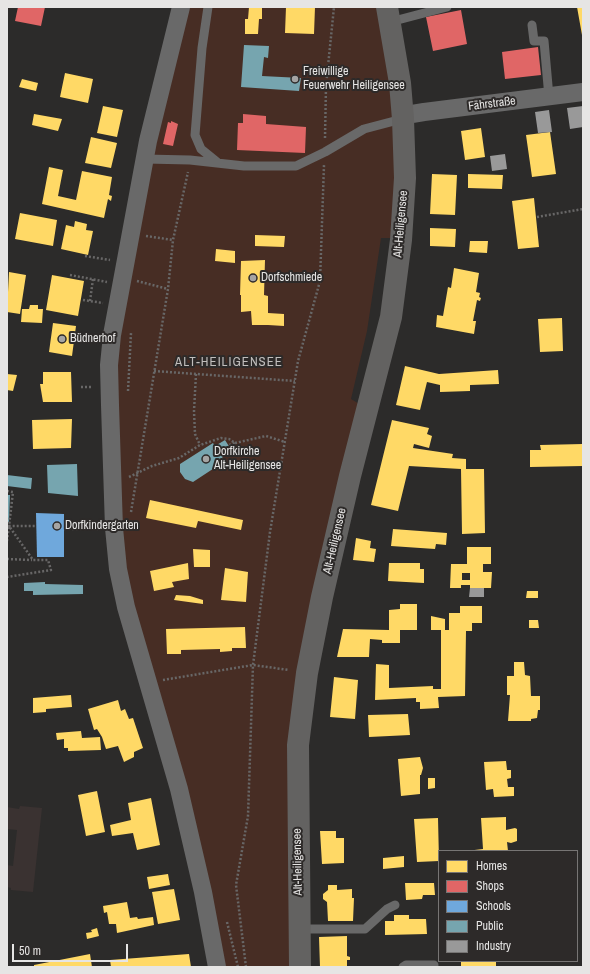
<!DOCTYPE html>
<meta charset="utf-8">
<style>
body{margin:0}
#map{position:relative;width:590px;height:974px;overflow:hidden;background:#2c2b2a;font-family:"Archivo Narrow",sans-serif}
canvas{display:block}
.frame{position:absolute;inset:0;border:8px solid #e6e5e4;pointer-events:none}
.legend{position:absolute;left:438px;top:850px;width:140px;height:112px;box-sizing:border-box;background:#2d2a29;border:1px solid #777574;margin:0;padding:5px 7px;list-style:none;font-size:12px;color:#e6e5e4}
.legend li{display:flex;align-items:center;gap:8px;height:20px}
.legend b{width:20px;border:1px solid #777574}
.scale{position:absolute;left:12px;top:944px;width:116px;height:18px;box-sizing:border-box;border:2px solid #e6e5e4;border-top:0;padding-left:5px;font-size:12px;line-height:14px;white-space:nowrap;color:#e6e5e4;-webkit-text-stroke:3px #2d2a29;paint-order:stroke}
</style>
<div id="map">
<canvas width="590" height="974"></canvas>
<div class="frame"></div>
<ul class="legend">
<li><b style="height:11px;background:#ffd966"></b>Homes</li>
<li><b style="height:11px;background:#e06666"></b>Shops</li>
<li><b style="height:11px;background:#6fa8dc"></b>Schools</li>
<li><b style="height:11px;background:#76a5af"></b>Public</li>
<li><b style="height:11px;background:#999"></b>Industry</li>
</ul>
<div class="scale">50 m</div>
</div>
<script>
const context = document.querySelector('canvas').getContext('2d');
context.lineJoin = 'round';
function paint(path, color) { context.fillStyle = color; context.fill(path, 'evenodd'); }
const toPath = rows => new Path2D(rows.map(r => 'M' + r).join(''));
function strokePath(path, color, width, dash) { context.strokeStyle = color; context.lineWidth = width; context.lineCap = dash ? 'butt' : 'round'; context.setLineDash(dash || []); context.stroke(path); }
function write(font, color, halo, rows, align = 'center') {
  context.font = font + ' "Archivo Narrow",sans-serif'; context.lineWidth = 4; context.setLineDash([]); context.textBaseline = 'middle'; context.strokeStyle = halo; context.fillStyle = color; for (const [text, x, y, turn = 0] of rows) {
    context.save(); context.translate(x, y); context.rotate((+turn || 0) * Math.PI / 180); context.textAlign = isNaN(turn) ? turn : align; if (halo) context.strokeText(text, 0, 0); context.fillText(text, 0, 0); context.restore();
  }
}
paint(toPath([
 [20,806,42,808,33,892,11,890,11,888,7,887,7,865,13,866,17,830,7,829,7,807,19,809]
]), '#3a3231');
paint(toPath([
 [184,7,380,7,394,102,394,238,381,238,367,331,351,399,361,405,315,593,291,967,222,967,120,560,112,354]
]), '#472d24');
paint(toPath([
 [249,7,262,7,262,19,259,19,258,34,245,34,245,19,248,19],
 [286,7,315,7,314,34,285,33],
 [577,7,583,7,583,35,582,35],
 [65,73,93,79,88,103,60,97],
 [22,79,38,83,36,91,19,87],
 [103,106,123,110,117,137,97,133],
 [34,114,62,119,58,131,32,125],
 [481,128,485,157,465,160,461,131],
 [550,132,556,174,532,177,526,135],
 [91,137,117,143,111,168,85,163],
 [49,167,63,170,58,196,76,200,82,171,112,177,109,195,112,196,111,201,108,199,104,218,42,204],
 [432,174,457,175,455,215,430,214],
 [468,174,503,175,502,189,468,188],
 [534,198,539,247,518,249,512,201],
 [20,213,57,220,53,246,15,239],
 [75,221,87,224,86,230,93,231,88,255,61,249,66,225,74,227],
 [430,228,456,229,455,247,430,246],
 [255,235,285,236,284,247,255,246],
 [470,241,488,241,487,253,469,252],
 [216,249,235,251,235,263,215,261],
 [265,260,264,295,268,296,268,313,284,314,284,326,268,325,267,318,268,325,252,325,251,311,241,312,241,295,240,295,241,261],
 [454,268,479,273,476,292,480,293,479,297,481,298,480,301,477,300,473,321,476,321,474,334,436,327,437,315,443,316,448,287,451,288],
 [9,272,26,275,20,314,7,312],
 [52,275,84,281,78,316,46,310],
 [30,305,38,305,38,309,43,309,42,323,21,322,22,309,29,309],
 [562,318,563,351,540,352,538,319],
 [53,323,76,326,72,356,49,352],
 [405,366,439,374,498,370,499,384,470,385,470,391,440,392,440,385,427,382,420,410,396,405],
 [43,372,71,372,72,402,43,402,40,384,43,384],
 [7,374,17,375,13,391,7,390],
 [72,419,71,448,33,449,32,420],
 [392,420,429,428,427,434,432,436,429,448,414,444,413,448,453,454,452,458,466,459,466,469,484,469,485,533,462,534,461,469,409,466,398,511,371,505],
 [583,444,583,466,530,467,530,450,541,450,540,445],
 [150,500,243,520,241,530,198,521,196,528,146,518],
 [393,529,447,533,446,545,436,544,435,549,391,546],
 [356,538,371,541,370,548,376,549,374,562,353,560],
 [467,547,491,547,491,564,483,564,483,572,492,572,491,588,470,588,470,585,461,585,461,588,450,588,451,564,467,564],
 [462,573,470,573,470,580,462,580],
 [193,549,210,550,210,567,194,567],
 [188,563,189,579,172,582,174,587,154,591,150,571],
 [389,563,420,563,420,569,424,569,424,583,388,581],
 [225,568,248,572,246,602,221,600],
 [527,591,538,591,538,598,526,598],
 [176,595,190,596,203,600,203,604,174,600],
 [400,604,417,604,417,630,400,630,400,643,382,643,382,640,370,639,369,657,337,657,343,629,389,630,389,610,400,609],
 [460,606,482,606,482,623,472,623,472,631,466,631,465,696,438,697,439,708,420,709,420,702,416,702,416,698,375,700,376,664,389,665,389,688,433,686,433,689,441,689,441,630,431,630,431,616,445,619,445,630,449,630,449,613,460,613],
 [529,620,538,620,539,628,529,628],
 [245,627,246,648,232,648,232,651,220,652,220,649,181,650,181,654,167,654,166,629],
 [514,662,524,662,525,675,530,676,531,696,540,696,540,710,538,710,537,718,531,719,531,721,508,721,510,695,507,695,507,676,514,676],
 [334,677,358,680,355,719,330,717],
 [71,695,72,707,46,709,46,712,33,713,33,698],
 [118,700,121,711,125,709,129,719,133,718,143,748,134,752,134,757,124,762,118,746,106,749,102,737,97,729,94,730,88,709],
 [408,714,410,735,369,737,368,715],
 [81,731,82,738,100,737,101,750,68,751,68,748,64,748,64,739,57,740,56,733],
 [420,757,423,768,421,775,420,775,420,794,401,796,398,759],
 [506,761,507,770,511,770,511,778,507,779,508,787,514,787,514,796,494,797,493,789,486,790,484,762],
 [428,778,435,778,435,788,428,789],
 [97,791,105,832,86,836,78,795],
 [151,798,160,845,137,850,133,833,112,836,110,825,131,820,128,803],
 [506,817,506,830,515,828,517,829,517,841,511,843,507,842,508,851,466,851,483,849,481,818],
 [438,818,439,861,417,862,414,819],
 [320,831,336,831,336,838,344,838,344,863,322,864],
 [404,856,404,867,383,869,383,858],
 [168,874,170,885,149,889,147,877],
 [405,883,434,883,435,895,423,895,422,899,406,900],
 [328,885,337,885,337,890,352,889,352,898,354,898,353,921,328,921,327,902,323,899,323,894,328,890],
 [174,889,180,920,158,924,152,892],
 [127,902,130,918,137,917,138,919,153,917,154,925,117,933,116,924,109,924,107,912,104,913,103,906],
 [394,915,409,915,409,919,426,919,427,934,385,935,385,921,394,921],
 [97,928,99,936,87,939,86,933,92,932,91,930],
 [347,936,347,956,350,957,350,960,347,960,347,967,320,967,319,937],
 [90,954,92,967,34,967,34,965],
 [189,954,191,967,111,967,110,960],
 [461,961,496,961,496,967,461,967]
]), '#ffd966');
paint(toPath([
 [18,7,45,7,41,26,15,21],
 [461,10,467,44,433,51,426,17],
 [538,47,541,75,505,79,502,52],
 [243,114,266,116,266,124,306,127,305,153,237,150,238,123,243,123],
 [171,121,178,124,173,146,163,144,168,122,171,123]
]), '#e06666');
paint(toPath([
 [36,513,64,514,64,557,37,557]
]), '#6fa8dc');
paint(toPath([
 [244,45,269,46,268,58,264,57,262,76,301,78,299,91,241,87],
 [225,440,232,451,222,457,225,461,193,482,185,479,180,472,180,464,213,443,215,446],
 [77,464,78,496,48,493,47,465],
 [7,475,32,478,31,489,7,486],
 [7,495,10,495,9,522,7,522],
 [45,582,45,584,83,585,83,594,33,595,33,591,24,591,24,583]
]), '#76a5af');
paint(toPath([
 [583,106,583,127,570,129,567,108],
 [549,110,552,132,538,133,535,112],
 [505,154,507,169,492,171,490,156],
 [470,588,484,588,484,597,469,597]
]), '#999');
strokePath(toPath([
 [325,138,326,86,334,7],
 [537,217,583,209],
 [146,236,173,240],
 [85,256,110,260],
 [70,275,107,282],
 [137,281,168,289],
 [83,300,103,303],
 [90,301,93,279],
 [154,371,295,381],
 [196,374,194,411,195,434,200,445],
 [81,387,93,387],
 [128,391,131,333],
 [235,443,266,436,285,442],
 [129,477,152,466,179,458,200,445,221,438,229,439,235,443,229,445],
 [7,491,13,492,9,526,36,526],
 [131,512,168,289,173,240,188,172],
 [7,526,9,526,33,560,48,560,51,570,7,577],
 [64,529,99,529],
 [7,541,9,526],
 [7,559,32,560],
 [163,680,253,665,289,670],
 [227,922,238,967],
 [246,967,236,885,248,816,253,665,270,532,298,361,320,281,324,165]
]), '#686767', 2.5, [2, 2]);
strokePath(toPath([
 [208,7,202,48,195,135,201,149,217,162],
 [390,22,447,7],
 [532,25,534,41,544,41,549,97],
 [145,159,190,160,244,166,296,166,325,152,364,129,402,119],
 [299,929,365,929,387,909,395,905],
 [403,967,406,965,434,965]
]), '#696969', 9);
strokePath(toPath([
 [181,7,148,141,112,335,109,365,110,405,114,528,118,569,126,607,179,789,203,892,217,967],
 [403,119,412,114,424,112,583,92]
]), '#696969', 18);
strokePath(toPath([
 [300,967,298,745,307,673,322,597,350,476,391,317,401,240,405,178,403,119,400,83,387,7]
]), '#636261', 22);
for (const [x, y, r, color] of [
 [295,79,4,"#a5a4a3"],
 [253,278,4,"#a5a4a3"],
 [62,339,4,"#a5a4a3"],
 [206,459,4,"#a5a4a3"],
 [57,526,4,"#a5a4a3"]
]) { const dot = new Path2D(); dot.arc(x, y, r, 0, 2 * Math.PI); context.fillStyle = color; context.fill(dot); strokePath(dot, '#2d2a29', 1.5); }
write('12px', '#e6e5e4', '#2d2a29', [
 ["Freiwillige",303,72],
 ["Feuerwehr Heiligensee",303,86],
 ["Dorfschmiede",261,278],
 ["Büdnerhof",70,339],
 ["Dorfkirche",214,452],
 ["Alt-Heiligensee",214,466],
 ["Dorfkindergarten",65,526]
], 'left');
write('12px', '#e6e5e4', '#2d2a29', [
 ["Fährstraße",492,104,-7],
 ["Alt-Heiligensee",401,224,-85],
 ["Alt-Heiligensee",335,541,-77],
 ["Alt-Heiligensee",298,862,-91]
]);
context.letterSpacing = '1px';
write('13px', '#c1bebc', '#2d2a29', [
 ["ALT-HEILIGENSEE",229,363]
]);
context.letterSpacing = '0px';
</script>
